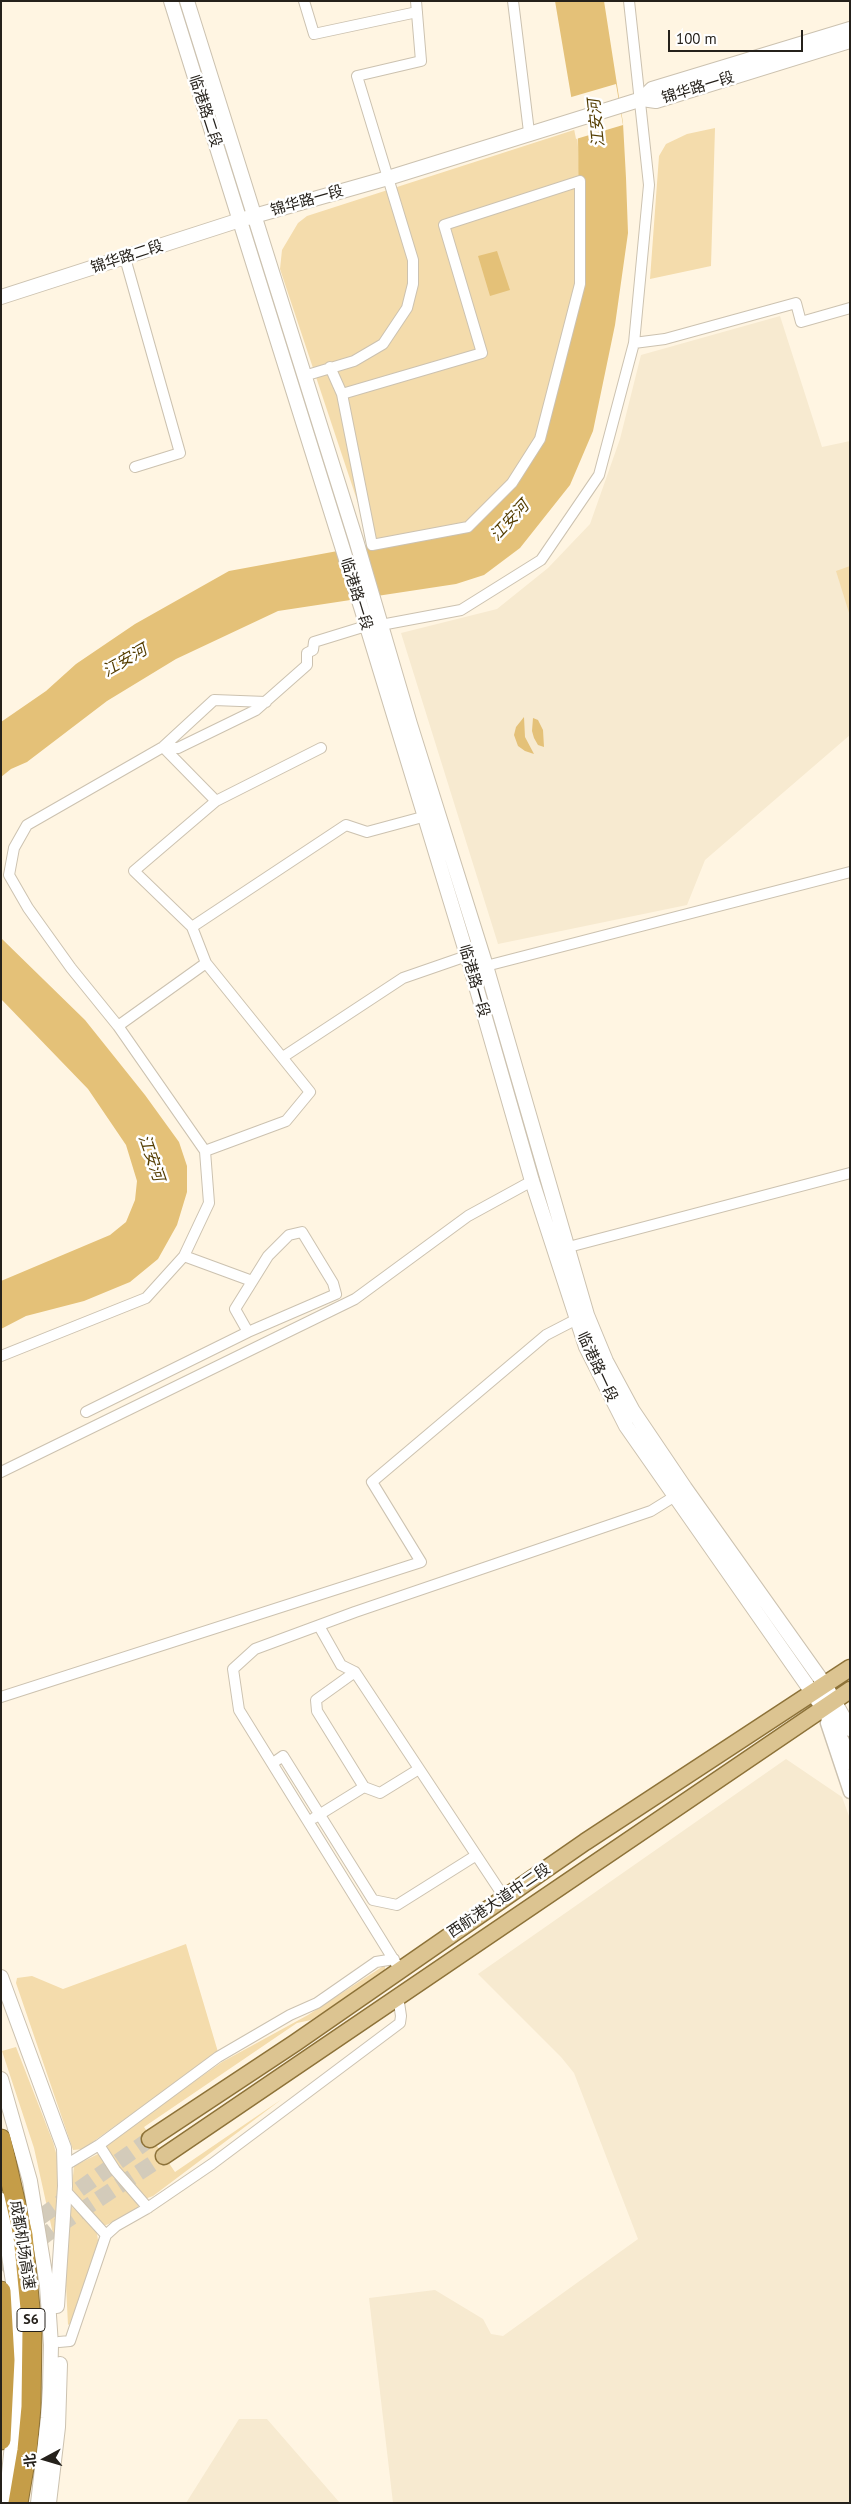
<!DOCTYPE html>
<meta charset="utf-8">
<style>
body{margin:0}
#map{position:relative;width:851px;height:2504px;overflow:hidden;background:#fff5e2;font-family:"PT Sans","Noto Sans SC",sans-serif}
canvas{display:block}
.frame{position:absolute;inset:0;border:2px solid #25211b;pointer-events:none}
.north{position:absolute;left:20px;top:2434px;width:50px;height:50px;-webkit-text-stroke:4px #fff;paint-order:stroke;rotate:264deg;font-size:14px;font-weight:700;line-height:20px;text-align:center;color:#25211b}
.north::after{content:'';display:block;margin:auto;width:18px;height:22px;background:#25211b;clip-path:polygon(50% 0,100% 100%,50% 72%,0 100%)}
.scale{position:absolute;left:668px;top:30px;width:135px;height:22px;box-sizing:border-box;border:2px solid #25211b;border-top:0;padding-left:6px;font-size:15px;line-height:18px;white-space:nowrap;color:#25211b;-webkit-text-stroke:4px #fff;paint-order:stroke}
</style>
<div id="map">
<canvas width="851" height="2504"></canvas>
<div class="frame"></div>
<div class="north">北</div>
<div class="scale">100 m</div>
</div>
<script>
const context = document.querySelector('canvas').getContext('2d');
context.lineJoin = 'round';
function paint(path, color) { context.fillStyle = color; context.fill(path, 'evenodd'); }
const toPath = rows => new Path2D(rows.map(r => 'M' + r).join(''));
function strokePath(path, color, width, dash) { context.strokeStyle = color; context.lineWidth = width; context.lineCap = dash ? 'butt' : 'round'; context.setLineDash(dash || []); context.stroke(path); }
function write(font, color, halo, rows, align = 'center') {
  context.font = font + ' "PT Sans","Noto Sans SC",sans-serif'; context.lineWidth = 5; context.setLineDash([]); context.textBaseline = 'middle'; context.strokeStyle = halo; context.fillStyle = color; for (const [text, x, y, turn = 0] of rows) {
    context.save(); context.translate(x, y); context.rotate((+turn || 0) * Math.PI / 180); context.textAlign = isNaN(turn) ? turn : align; if (halo) context.strokeText(text, 0, 0); context.fillText(text, 0, 0); context.restore();
  }
}
paint(toPath([
 [780,316,822,447,850,441,850,735,705,860,687,905,498,944,401,633,497,609,548,568,590,524,620,439,641,355],
 [786,1759,842,1797,850,1819,850,2503,393,2503,369,2298,435,2290,483,2319,491,2334,503,2336,638,2239,574,2073,561,2057,478,1974],
 [239,2419,267,2419,340,2503,186,2503]
]), '#f7ead0');
paint(toPath([
 [715,128,711,266,650,279,659,156,666,144,687,134],
 [577,129,580,184,580,284,540,439,512,483,468,527,372,545,280,269,282,250,298,223,307,216],
 [850,566,850,616,836,571],
 [186,1944,218,2052,83,2149,73,2150,16,1983,17,1978,32,1976,63,1989],
 [385,1965,385,1969,327,2010,311,2020,297,2023,144,2127,175,2172,282,2099,153,2196,145,2199,130,2186,105,2148,109,2144,148,2114,222,2062,308,2015],
 [16,2047,53,2142,58,2160,59,2185,55,2243,34,2148,2,2051],
 [98,2154,138,2201,138,2207,133,2213,104,2226,75,2197,72,2186,74,2166],
 [70,2205,96,2228,98,2240,97,2255,71,2323,68,2325,65,2265]
]), '#f4dcac');
paint(toPath([
 [555,1,604,1,623,123,626,178,628,233,615,325,593,431,570,485,520,548,484,575,456,584,278,611,176,659,107,701,27,762,11,769,1,777,1,722,46,691,76,664,135,624,229,571,468,527,486,511,540,439,580,284,578,137],
 [497,251,510,290,490,296,478,256],
 [524,717,525,737,534,754,525,751,518,746,514,735,516,727],
 [533,718,538,720,543,730,544,747,538,745,534,738,532,731],
 [1,938,85,1020,145,1095,179,1142,187,1166,187,1192,177,1225,158,1259,130,1282,84,1301,26,1316,1,1329,1,1281,110,1235,126,1222,135,1200,137,1181,126,1145,88,1089,1,999]
]), '#e4c178');
paint(toPath([
 [616,84,623,125,576,139,568,98]
]), '#fff5e2');
strokePath(toPath([
 [1,2245,150,2139],
 [1,2269,52,2230,164,2156]
]), '#d3cbba', 16, [16, 8]);
const minor = toPath([
 [304,1,314,34,417,12],
 [513,1,529,132],
 [125,258,180,453,135,467],
 [634,343,665,339,796,303,801,322,850,308],
 [330,367,342,394,372,545,468,527,512,483,540,439,580,284,580,181,444,225,482,353,342,394],
 [304,376,354,361,383,344,407,308,413,284,413,260,357,76,421,61,416,1],
 [381,625,461,610,541,560,599,475,634,343,649,185,629,1],
 [163,747,178,748,256,710,307,665,307,653,313,650,314,642,366,626],
 [163,747,216,801],
 [192,927,346,825,367,832,430,815],
 [486,966,850,872],
 [118,1026,206,963],
 [283,1057,403,978,481,951],
 [205,1151,286,1121,310,1092,206,963,192,927,134,871,216,801,321,748],
 [561,1249,850,1173],
 [184,1256,252,1281],
 [1,1356,146,1298,184,1256,209,1203,205,1151,118,1026,71,968,28,908,9,875,14,848,27,825,163,747,214,700,266,702],
 [86,1412,248,1332,235,1309,268,1256,289,1235,302,1232,333,1283,336,1294,248,1332],
 [1,1472,355,1299,468,1216,532,1181],
 [319,1626,341,1665,355,1672,504,1897],
 [355,1672,316,1700,317,1711,364,1787],
 [1,1697,421,1562,372,1482,546,1335,575,1320],
 [273,1763,283,1756,373,1900,397,1905,475,1856],
 [314,1818,364,1787,380,1793,419,1769],
 [400,1970,239,1710,233,1669,255,1649,355,1612,651,1511,680,1493],
 [99,2145,115,2170,148,2208],
 [64,2166,99,2145,218,2057,290,2015,317,2003,376,1962,394,1959],
 [65,2190,106,2235],
 [59,2342,70,2341,106,2235,116,2226,146,2209,212,2164,400,2023,401,2016,398,1996]
]);
const tertiary = toPath([
 [827,1723,850,1792]
]);
const secondary = toPath([
 [171,1,361,607,467,955,532,1181,586,1347,626,1426,823,1708,842,1741,850,1762],
 [187,1,356,540,410,724,486,966,587,1315,606,1361,633,1411,685,1488,825,1685,850,1729],
 [642,99,656,101,850,41],
 [1,297,240,220,388,178,642,99,652,89,850,29],
 [1,1977,64,2148,65,2186,57,2306],
 [1,2079,30,2181,47,2286,51,2345,50,2388,48,2418,38,2503],
 [1,2200,15,2296,17,2354,15,2415,6,2503],
 [49,2503,58,2427,60,2364]
]);
const primary = toPath([
 [150,2139,295,2043,585,1842,850,1668],
 [164,2156,850,1690]
]);
const motorway = toPath([
 [1,2139,23,2235,32,2329,31,2407,27,2450,18,2503],
 [1,2291,5,2360,1,2440]
]);
strokePath(minor, '#ccc2b0', 12);
strokePath(tertiary, '#ccc2b0', 15);
strokePath(secondary, '#ccc2b0', 16);
strokePath(primary, '#8d7238', 19);
strokePath(motorway, '#8d7238', 21);
strokePath(minor, '#fff', 10);
strokePath(tertiary, '#fff', 12);
strokePath(secondary, '#fff', 14);
strokePath(primary, '#dcc491', 16);
strokePath(motorway, '#c59d48', 19);
for (const [x, y, w] of [
 [31,2320,28]
]) { const box = new Path2D(); box.roundRect(x - w / 2, y - 11.5, w, 23, 4); context.fillStyle = '#fff'; context.fill(box); strokePath(box, '#25211b', 1); }
write('bold 14px', '#25211b', null, [
 ["S6",31,2320]
]);
write('15px', '#25211b', '#fff', [
 ["锦华路一段",698,88,-17],
 ["临港路二段",205,111,72],
 ["锦华路一段",307,201,-16],
 ["锦华路二段",127,257,-18],
 ["临港路一段",356,594,73],
 ["临港路一段",474,981,74],
 ["临港路一段",597,1367,65],
 ["西航港大道中二段",499,1901,-34],
 ["成都机场高速",22,2245,81]
]);
write('italic 16px', '#543d00', '#fff', [
 ["江安河",597,123,-96],
 ["江安河",510,521,-47],
 ["江安河",125,661,-30],
 ["江安河",151,1158,71]
]);
</script>
